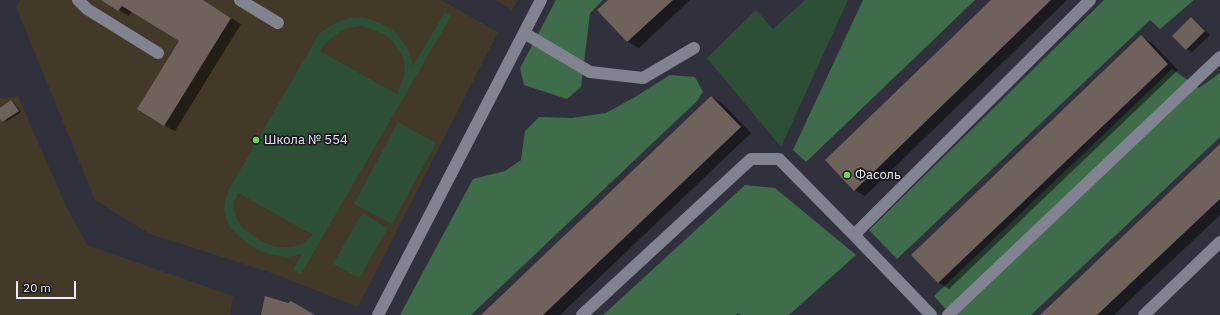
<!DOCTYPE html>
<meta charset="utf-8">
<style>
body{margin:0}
#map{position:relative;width:1220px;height:315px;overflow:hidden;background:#31313d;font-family:"IBM Plex Sans",sans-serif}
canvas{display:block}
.scale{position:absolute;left:16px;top:281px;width:60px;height:18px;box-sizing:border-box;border:2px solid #eaebf3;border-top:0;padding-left:5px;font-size:12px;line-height:14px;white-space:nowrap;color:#eaebf3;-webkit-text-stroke:3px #1a1a1f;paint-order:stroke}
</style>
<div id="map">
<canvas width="1220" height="315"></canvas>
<div class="scale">20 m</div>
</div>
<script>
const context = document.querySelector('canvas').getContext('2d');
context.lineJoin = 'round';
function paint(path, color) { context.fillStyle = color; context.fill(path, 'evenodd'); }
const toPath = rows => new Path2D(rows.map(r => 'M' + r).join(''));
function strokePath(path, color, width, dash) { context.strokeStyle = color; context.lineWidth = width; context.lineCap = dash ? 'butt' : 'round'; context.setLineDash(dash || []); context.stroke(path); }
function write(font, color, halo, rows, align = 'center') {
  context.font = font + ' "IBM Plex Sans",sans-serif'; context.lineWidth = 3.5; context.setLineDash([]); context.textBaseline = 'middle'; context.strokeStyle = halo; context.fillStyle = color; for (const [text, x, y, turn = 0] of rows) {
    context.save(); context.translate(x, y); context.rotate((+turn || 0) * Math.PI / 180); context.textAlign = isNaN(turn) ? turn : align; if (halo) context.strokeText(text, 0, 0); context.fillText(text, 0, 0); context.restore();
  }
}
paint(toPath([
 [20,0,441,0,498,32,358,307,275,274,150,234,95,200,16,7],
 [495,0,518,0,512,10],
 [18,96,65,204,87,245,233,296,230,315,0,315,0,98]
]), '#423928');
paint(toPath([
 [805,0,848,0,781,147,707,58,756,10,773,29],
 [445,12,451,16,301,274,293,270,302,254,289,257,271,255,256,249,242,239,230,228,226,219,224,210,225,201,229,189,319,34,327,28,338,22,348,18,361,17,370,19,388,27,396,33,407,47,413,66],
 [361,26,374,30,384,34,393,41,403,57,405,66,404,76,397,94,320,51,324,45,339,32,348,28],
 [238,193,313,235,302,244,291,247,278,247,267,244,256,238,242,227,237,219,234,211,234,203],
 [398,122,436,143,392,224,354,204],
 [362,213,388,228,359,278,333,264]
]), '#2c4f35');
paint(toPath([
 [556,0,603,0,590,13,581,87,567,99,524,85,520,68],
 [863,0,975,0,806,162,793,150],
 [1104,0,1194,0,1160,29,1150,20,897,259,869,230],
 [1172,69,1199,88,1220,73,1220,137,1031,315,951,315,934,296],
 [670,75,695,77,703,92,697,101,471,315,400,315,473,179,505,171,521,160,525,131,539,117,572,118,606,113,635,97],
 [745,185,775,188,856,255,789,315,741,315,738,313,736,315,603,315]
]), '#3f6c4a');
paint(toPath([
 [103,0,202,0,241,24,175,131,164,125,180,41,132,11,129,16],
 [609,0,690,0,639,48,628,42,598,10],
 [992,0,1067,0,865,196,855,190],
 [1192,18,1197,22,1210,35,1192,52,1186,49],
 [1141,37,1152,43,1178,70,949,289,939,283,912,255],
 [712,97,722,103,751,133,560,315,482,315],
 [11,101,14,103,21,112,6,122,0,117,0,109],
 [1220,146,1220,215,1114,315,1041,315]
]), '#0007');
paint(toPath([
 [101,0,203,0,231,18,164,126,137,109,179,41,122,6,118,11],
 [608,0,673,0,627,42,597,10],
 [991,0,1051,0,854,191,825,160],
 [1191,17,1205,31,1186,50,1172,36],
 [1141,35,1168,64,938,283,911,255],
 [711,96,741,127,543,315,481,315],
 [11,100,19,111,2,122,0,119,0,108],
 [1220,144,1220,199,1097,315,1040,315],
 [265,296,288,303,291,301,315,315,261,315]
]), '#6f625a');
strokePath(toPath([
 [78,0,87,9,158,53],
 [240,0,278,23],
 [524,33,590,72,643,78,694,48],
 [854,235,1090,0],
 [378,315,541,0],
 [582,315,751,159,779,159,854,235,931,315],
 [948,315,1220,57],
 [1144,315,1220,242]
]), '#828391', 12);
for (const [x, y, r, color] of [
 [256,140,4,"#78d258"],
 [847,175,4,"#78d258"]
]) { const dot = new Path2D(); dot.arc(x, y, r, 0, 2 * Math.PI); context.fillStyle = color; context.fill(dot); strokePath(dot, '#1a1a1f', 1.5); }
write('13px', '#eaebf3', '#1a1a1f', [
 ["Школа № 554",264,140],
 ["Фасоль",855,175]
], 'left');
</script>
